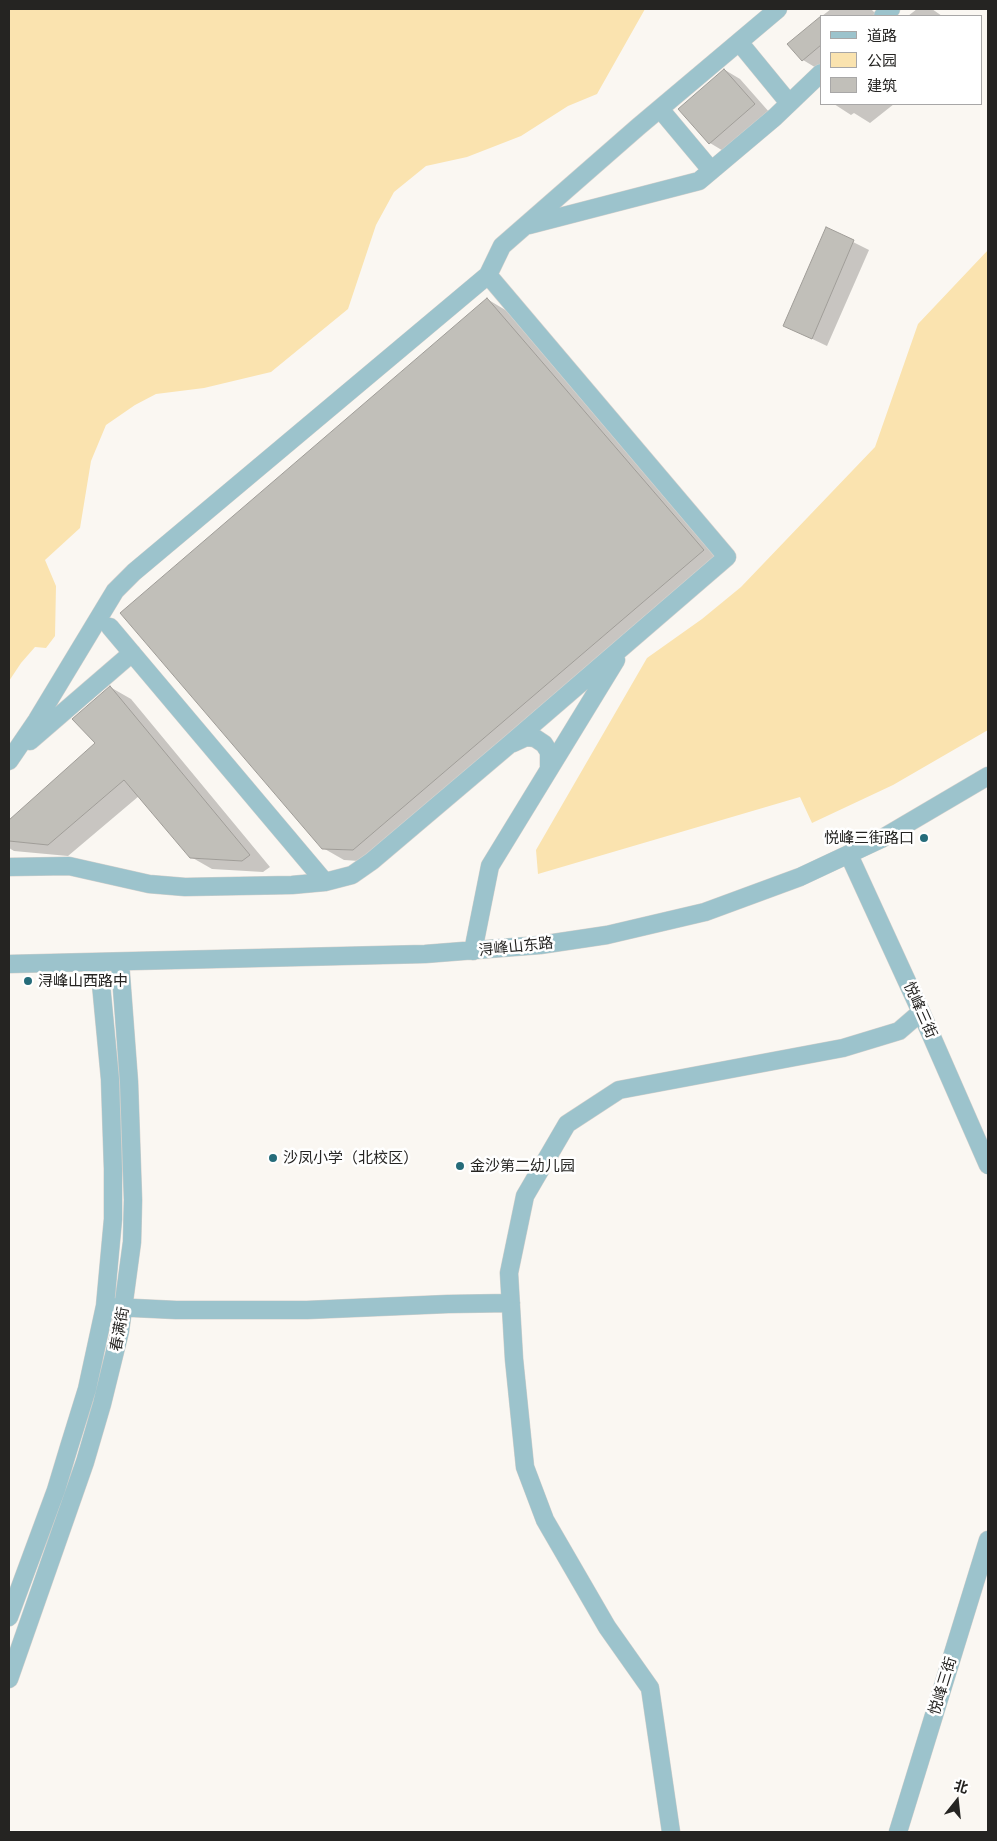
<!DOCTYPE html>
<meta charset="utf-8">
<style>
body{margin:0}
#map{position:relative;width:997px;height:1841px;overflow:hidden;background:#faf7f2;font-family:Quicksand,"Noto Sans SC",sans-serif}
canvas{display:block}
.frame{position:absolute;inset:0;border:10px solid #252422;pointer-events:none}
.legend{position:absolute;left:820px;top:15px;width:162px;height:90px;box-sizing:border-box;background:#fff;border:1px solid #a8a7a7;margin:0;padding:6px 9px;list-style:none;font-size:15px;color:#252422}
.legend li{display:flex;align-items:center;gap:10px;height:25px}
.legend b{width:25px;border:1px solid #a8a7a7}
.north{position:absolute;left:932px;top:1776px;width:50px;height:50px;-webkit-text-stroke:4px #fff;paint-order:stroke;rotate:16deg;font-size:14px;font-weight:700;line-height:20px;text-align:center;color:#252422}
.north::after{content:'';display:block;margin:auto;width:18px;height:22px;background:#252422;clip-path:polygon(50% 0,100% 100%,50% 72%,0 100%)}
</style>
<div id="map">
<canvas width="997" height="1841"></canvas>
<div class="frame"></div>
<ul class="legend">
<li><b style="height:6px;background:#9cc3cc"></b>道路</li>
<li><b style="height:14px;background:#fae3af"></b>公园</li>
<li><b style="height:14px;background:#c1bfb9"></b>建筑</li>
</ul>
<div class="north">北</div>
</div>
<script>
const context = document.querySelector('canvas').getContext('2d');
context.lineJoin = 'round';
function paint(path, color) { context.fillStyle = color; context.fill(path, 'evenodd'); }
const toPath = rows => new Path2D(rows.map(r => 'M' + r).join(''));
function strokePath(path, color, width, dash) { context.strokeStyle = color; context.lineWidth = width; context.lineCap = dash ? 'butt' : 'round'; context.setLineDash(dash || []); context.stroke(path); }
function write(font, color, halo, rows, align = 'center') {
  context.font = font + ' Quicksand,"Noto Sans SC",sans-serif'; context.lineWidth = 5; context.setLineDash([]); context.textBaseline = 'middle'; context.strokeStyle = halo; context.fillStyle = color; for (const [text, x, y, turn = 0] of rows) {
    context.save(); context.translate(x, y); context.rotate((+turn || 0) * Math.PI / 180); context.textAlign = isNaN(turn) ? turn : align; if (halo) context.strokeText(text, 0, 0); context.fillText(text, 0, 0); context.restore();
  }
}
paint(toPath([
 [9,9,645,9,597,94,568,106,521,136,467,157,426,166,394,192,376,225,348,309,271,372,204,388,156,394,135,405,106,425,91,461,80,528,45,560,56,586,55,636,46,648,35,647,21,663,9,681],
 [988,250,988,730,893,785,812,823,800,797,538,874,536,850,647,658,702,619,741,587,875,447,918,324]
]), '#fae3af');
paint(toPath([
 [831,9,871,9,878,16,822,16],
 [917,9,932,9,942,16,908,16],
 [821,17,821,66,818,69,803,60],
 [725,70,740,79,770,113,725,152,710,143],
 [834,104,894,104,870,123,854,113,851,115],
 [827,229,869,250,827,346,785,326],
 [487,299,507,311,724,563,374,862,344,860,323,848],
 [110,687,131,699,270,867,263,872,212,869,191,857,139,796,68,856,14,851,9,848,9,822,96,743]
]), '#0003');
const building = toPath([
 [821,16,821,45,802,61,787,44,821,16],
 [724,69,755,104,709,144,678,109,724,69],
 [826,227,854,240,812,339,783,326,826,227],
 [487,298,704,550,353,850,322,849,120,613,487,298],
 [110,686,250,855,242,861,190,858,124,780,48,845,9,841,9,820,95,743,72,719,110,686]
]);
paint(building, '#c1bfb9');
strokePath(building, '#a09d98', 1);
const minor = toPath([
 [883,16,891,9],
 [739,42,789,103],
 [660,109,711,170],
 [529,225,699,181,775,117,821,73],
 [488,275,502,246,638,127,778,9],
 [110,627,325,882],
 [30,741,132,653],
 [513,743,526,737,535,738,544,744,549,752,549,768],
 [9,761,37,720,115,591,134,572,488,275,727,557,510,744,372,861,352,875,325,882,292,885,185,887,149,884,69,866,9,867],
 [849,855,921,1012,988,1165],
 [473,951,490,866,616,660],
 [9,964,425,954,540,945,607,935,705,912,800,877,881,839,988,776],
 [113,1307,176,1310,307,1310,448,1304,511,1303],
 [9,1617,56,1490,69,1447,87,1389,105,1306,113,1219,113,1169,110,1079,99,963],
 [9,1679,85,1462,102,1404,120,1331,132,1242,133,1200,129,1082,120,962],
 [671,1832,650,1688,607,1627,545,1520,525,1467,514,1359,509,1273,525,1196,567,1124,619,1090,843,1048,899,1031,921,1012],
 [898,1832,988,1540]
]);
strokePath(minor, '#d4d1cd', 19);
strokePath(minor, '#9cc3cc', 18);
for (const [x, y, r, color] of [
 [924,838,5,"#256c7a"],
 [28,981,5,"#256c7a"],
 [273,1158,5,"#256c7a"],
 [460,1166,5,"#256c7a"]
]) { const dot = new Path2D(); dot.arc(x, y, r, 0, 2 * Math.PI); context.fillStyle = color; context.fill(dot); strokePath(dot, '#fff', 2); }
write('15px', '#252422', '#fff', [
 ["悦峰三街路口",914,838,"right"],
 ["浔峰山西路中",38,981],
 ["沙凤小学（北校区）",283,1158],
 ["金沙第二幼儿园",470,1166]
], 'left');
write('15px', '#252422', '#fff', [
 ["浔峰山东路",516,947,-6],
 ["悦峰三街",920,1010,66],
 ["春满街",120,1329,-80],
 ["悦峰三街",943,1686,-73]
]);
</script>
